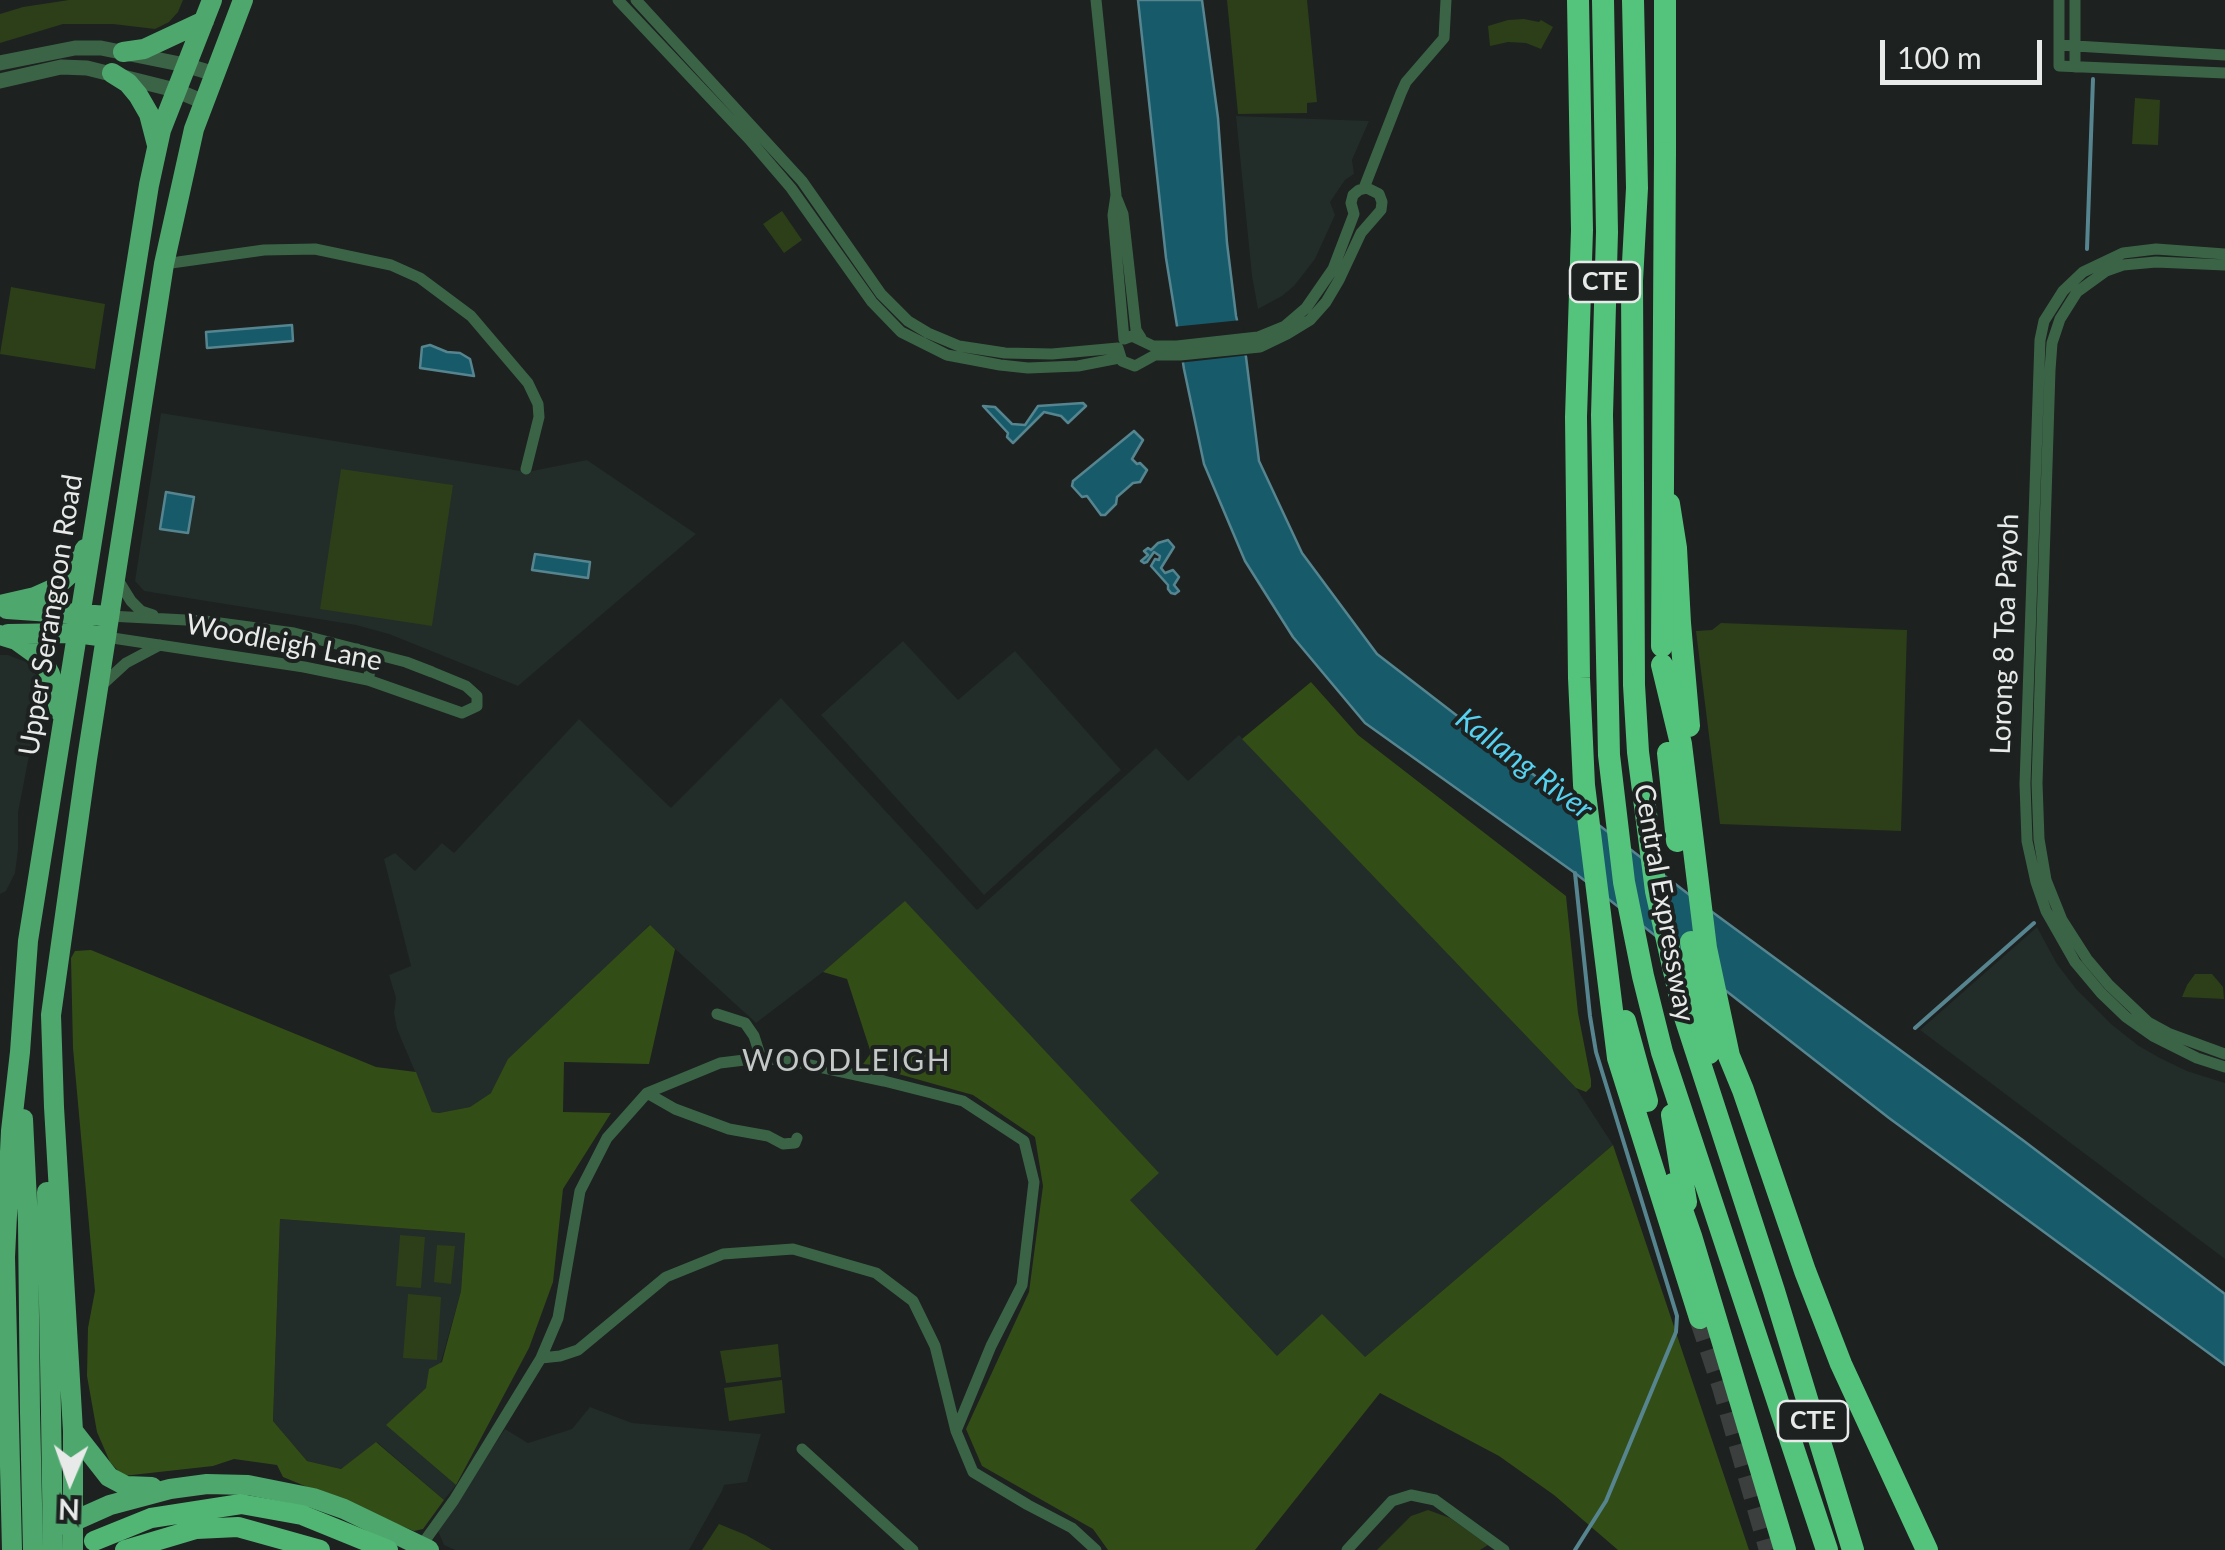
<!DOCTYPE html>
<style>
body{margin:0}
#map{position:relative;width:2225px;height:1550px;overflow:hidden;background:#1d2120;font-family:Lato,sans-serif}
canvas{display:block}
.north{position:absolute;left:20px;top:1430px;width:100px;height:100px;-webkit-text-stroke:8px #1d2120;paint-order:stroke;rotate:182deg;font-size:28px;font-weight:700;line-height:40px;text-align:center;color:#e8eaea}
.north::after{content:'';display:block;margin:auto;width:35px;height:45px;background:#e8eaea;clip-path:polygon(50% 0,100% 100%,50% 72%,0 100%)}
.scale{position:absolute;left:1880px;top:40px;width:162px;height:45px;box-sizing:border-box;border:5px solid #e8eaea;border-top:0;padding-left:12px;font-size:30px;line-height:35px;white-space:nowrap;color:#e8eaea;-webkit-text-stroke:8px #1d2120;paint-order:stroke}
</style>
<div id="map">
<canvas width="2225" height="1550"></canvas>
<div class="north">N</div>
<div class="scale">100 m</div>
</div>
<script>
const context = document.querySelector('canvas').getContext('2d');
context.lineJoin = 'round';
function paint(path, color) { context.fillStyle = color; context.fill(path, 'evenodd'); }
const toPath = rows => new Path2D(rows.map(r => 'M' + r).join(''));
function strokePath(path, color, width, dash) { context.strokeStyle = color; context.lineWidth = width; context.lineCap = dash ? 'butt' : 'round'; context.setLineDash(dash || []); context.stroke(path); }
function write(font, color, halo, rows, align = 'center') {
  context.font = font + ' Lato,sans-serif'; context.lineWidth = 8; context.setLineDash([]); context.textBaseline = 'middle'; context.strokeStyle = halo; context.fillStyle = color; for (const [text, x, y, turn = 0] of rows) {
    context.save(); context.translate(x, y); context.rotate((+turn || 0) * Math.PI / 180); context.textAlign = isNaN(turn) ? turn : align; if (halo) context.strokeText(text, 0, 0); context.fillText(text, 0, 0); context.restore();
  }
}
paint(toPath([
 [1236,116,1369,121,1352,160,1354,174,1345,180,1330,202,1335,215,1315,259,1294,286,1282,296,1258,309,1252,276],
 [161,413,527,472,587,460,696,534,518,686,389,634,356,625,144,591,135,581],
 [903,641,958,700,1015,651,1121,770,984,895,821,715],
 [0,655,8,655,26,662,38,677,41,693,18,813,18,850,15,873,6,891,0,894],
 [781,698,977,910,1156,748,1188,781,1239,735,1576,1088,1613,1145,1364,1358,1277,1356,1129,1199,1158,1173,905,902,823,972,756,1023,649,925,491,1093,470,1107,439,1113,432,1112,397,1029,394,1013,396,998,389,975,411,966,384,859,395,853,415,871,442,843,454,853,579,719,671,808],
 [2037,927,2057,964,2077,990,2111,1024,2139,1046,2160,1058,2187,1071,2225,1083,2225,1259,1920,1030],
 [280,1219,465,1233,461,1291,441,1362,426,1388,387,1425,456,1485,444,1500,377,1442,341,1469,307,1461,273,1421],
 [590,1407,632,1423,761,1434,747,1482,724,1485,722,1491,689,1550,455,1550,444,1545,437,1529,505,1429,528,1443,572,1429]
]), '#222c29');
paint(toPath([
 [69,0,183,0,178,12,169,22,155,29,113,24,63,24,0,43,0,14,23,7],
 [1227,0,1307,0,1317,102,1307,103,1307,113,1238,114],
 [1524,19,1539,22,1541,20,1553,27,1541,49,1526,43,1508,42,1490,46,1488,26,1508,20],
 [2135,98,2160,100,2158,145,2132,144],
 [782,211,802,240,784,253,763,224],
 [11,287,105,304,95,369,0,354],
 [341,469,453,485,432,626,320,609],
 [1721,623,1907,630,1901,831,1720,824,1696,631,1712,630],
 [2195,974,2212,974,2223,987,2224,999,2182,997,2187,985],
 [400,1235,425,1237,421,1288,396,1286],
 [437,1245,455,1246,451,1284,434,1282],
 [408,1294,441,1297,437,1360,403,1358],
 [778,1344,781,1377,726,1383,720,1351],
 [782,1380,785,1413,729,1421,724,1388],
 [1428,1510,1450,1518,1488,1545,1480,1550,1377,1550,1411,1516],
 [719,1524,746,1535,772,1550,702,1550]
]), '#2c3f19');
paint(toPath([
 [1311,682,1358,735,1566,896,1578,1013,1591,1080,1591,1087,1586,1092,1576,1088,1242,739],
 [905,901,1159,1173,1130,1200,1277,1356,1322,1314,1365,1357,1613,1145,1749,1550,1618,1550,1554,1495,1499,1456,1380,1393,1255,1550,1108,1550,1093,1529,982,1466,966,1429,1029,1292,1043,1186,1035,1137,973,1095,863,1064,871,1053,847,979,823,972],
 [650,925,675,949,649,1064,564,1062,563,1112,611,1113,563,1189,553,1282,529,1348,456,1485,386,1425,426,1388,429,1369,442,1362,461,1291,465,1233,280,1219,273,1421,307,1461,341,1469,376,1442,444,1500,423,1529,414,1531,283,1477,277,1465,234,1459,213,1466,123,1476,110,1462,97,1432,87,1376,88,1328,95,1291,73,1048,71,958,75,951,91,950,376,1067,416,1072,432,1112,439,1113,470,1107,491,1093,508,1059]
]), '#334d17');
const water = toPath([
 [1138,0,1202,0,1218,118,1227,243,1236,316,1246,357,1259,461,1302,553,1377,654,1700,903,2024,1141,2225,1294,2225,1365,1889,1118,1575,873,1365,723,1293,637,1245,561,1204,464,1184,369,1166,258,1138,0],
 [292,325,293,341,207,348,206,332,292,325],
 [430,345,447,352,460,353,470,359,474,376,420,368,422,347,430,345],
 [1083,403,1086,406,1068,423,1061,416,1044,412,1013,443,1007,437,1008,433,983,406,995,407,1012,424,1025,425,1038,406,1083,403],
 [1134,431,1143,440,1132,459,1137,464,1140,463,1147,470,1140,482,1133,483,1117,497,1116,504,1105,515,1101,515,1087,496,1082,497,1072,486,1073,481,1134,431],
 [166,492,194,497,188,533,160,529,166,492],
 [1168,540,1174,547,1161,568,1165,573,1173,570,1179,577,1174,585,1179,591,1175,594,1171,593,1168,589,1168,585,1151,566,1155,559,1159,560,1160,556,1154,552,1147,562,1144,563,1141,561,1148,555,1144,551,1148,548,1151,550,1158,543,1168,540],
 [535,554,590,562,588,578,532,570,535,554]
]);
paint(water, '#175a69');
strokePath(water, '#568590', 2.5);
paint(toPath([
 [1242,320,1250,355,1178,363,1172,327]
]), '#1d2120');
strokePath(toPath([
 [2087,249,2093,79],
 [1915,1028,2034,923],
 [1575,1550,1606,1501,1676,1332,1677,1316,1596,1052,1590,1016,1575,873]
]), '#568590', 4);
strokePath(toPath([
 [1700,1318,1723,1387,1770,1550]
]), '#3b3f3e', 22, [22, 11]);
strokePath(toPath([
 [618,0,749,139,791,188,872,302,901,332,947,355,1000,365,1028,368,1078,366,1119,358],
 [636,0,802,181,881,294,908,321,928,333,959,346,1005,353,1052,354,1118,348],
 [1096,0,1116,195,1113,215,1124,339],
 [2059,0,2059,66,2225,73],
 [2059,45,2225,55],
 [2075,67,2075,0],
 [1364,188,1401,93,1406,82,1444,38,1446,0],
 [1117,199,1123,214,1136,330,1141,338],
 [2225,254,2156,249,2123,253,2083,272,2063,291,2044,321,2040,340,2025,784,2027,841,2036,882,2046,911,2075,962,2101,993,2126,1017,2153,1036,2197,1058,2225,1067],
 [164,264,264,250,315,249,391,265,420,278,471,316,528,383,538,404,539,417,526,469],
 [2225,265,2156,262,2123,265,2106,271,2077,292,2060,319,2052,343,2050,370,2037,783,2039,839,2046,880,2062,920,2087,959,2109,985,2148,1022,2170,1034,2225,1054],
 [1118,348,1122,361,1135,366,1155,355,1180,355,1260,347,1287,334,1310,320,1326,302,1339,280,1361,233,1381,210,1382,202,1379,194,1367,188,1359,190,1353,195,1351,203,1354,214,1333,269,1306,308,1285,326,1258,337,1177,346,1153,346,1132,336,1124,339],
 [118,580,131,601,141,611,153,615],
 [106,637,304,667,368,680,462,713,477,706,477,696,466,686,432,672,406,662,294,633,205,621,109,616],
 [357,649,371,666,368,680],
 [102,685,126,663,160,645],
 [717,1014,745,1023,754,1036,761,1058],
 [647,1093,675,1109,729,1129,768,1136,783,1144,795,1143,797,1138],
 [541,1358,560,1356,578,1350,666,1277,723,1254,793,1249,876,1273,913,1301,935,1346,956,1431,973,1472,1028,1505,1072,1528,1096,1550],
 [802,1449,913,1550],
 [421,1546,454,1500,541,1358,558,1318,580,1191,607,1138,647,1093,720,1063,761,1058,796,1062,884,1081,963,1101,1024,1141,1034,1182,1022,1285,991,1346,956,1431],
 [1347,1550,1392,1501,1411,1495,1435,1500,1504,1550]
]), '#3b6447', 11);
strokePath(toPath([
 [0,63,75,48,101,48,185,65,215,74],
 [0,81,61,67,87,68,175,90,204,102]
]), '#3b6447', 15);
strokePath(toPath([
 [123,52,144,49,204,21],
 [112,73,128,83,138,95,149,114,157,145],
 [0,605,35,597,53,589,72,572,85,549],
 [7,609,109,616],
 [8,634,76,633,106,637],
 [0,635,16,640,41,658,50,674,60,712],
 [23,1119,28,1222,30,1412],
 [47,1192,51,1413],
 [73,1431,109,1477,126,1486,152,1487],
 [65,1525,110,1505,170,1489,207,1484,248,1485,313,1498,344,1509,429,1550],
 [12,1550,5,1257,11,1131,20,1052,28,941,149,185,161,130,212,0],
 [73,1550,73,1431,54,1107,51,1015,87,759,164,264,194,129,243,0]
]), '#4ea86d', 20);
strokePath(toPath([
 [94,1541,151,1518,241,1504,302,1515,388,1550],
 [125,1550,196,1529,238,1527,320,1550]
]), '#51b674', 20);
strokePath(toPath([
 [1578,0,1582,230,1576,417,1579,678,1584,785,1618,1058,1700,1318],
 [1603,0,1607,232,1602,415,1609,755,1624,882,1643,976,1662,1052,1827,1550],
 [1633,0,1637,188,1632,281,1634,685,1638,752,1656,891,1683,1011,1774,1291,1853,1550],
 [1665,153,1665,0],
 [1669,504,1676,548,1680,623,1689,726],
 [1662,665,1681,744,1706,948,1729,1056,1743,1090,1805,1271,1841,1364,1927,1550],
 [1668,753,1677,841],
 [1691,942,1709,1053],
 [1625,1021,1647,1101],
 [1672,1115,1686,1202],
 [1673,1184,1691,1236,1785,1550]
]), '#54c37b', 22);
strokePath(toPath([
 [30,1412,33,1550],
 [51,1413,53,1550]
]), '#4ea86d', 20);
strokePath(toPath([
 [1662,646,1665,153]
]), '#54c37b', 22);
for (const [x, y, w] of [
 [1605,282,70],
 [1813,1421,70]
]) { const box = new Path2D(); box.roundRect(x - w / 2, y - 20, w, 40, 8); context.fillStyle = '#1d2120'; context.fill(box); strokePath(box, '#e8eaea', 2.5); }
write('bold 25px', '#e8eaea', null, [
 ["CTE",1605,282],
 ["CTE",1813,1421]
]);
write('28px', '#e8eaea', '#1d2120', [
 ["Upper Serangoon Road",51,615,-81],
 ["Lorong 8 Toa Payoh",2005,634,-88],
 ["Woodleigh Lane",284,643,11],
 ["Central Expressway",1664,903,80]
]);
write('italic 30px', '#56d1f0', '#1d2120', [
 ["Kallang River",1524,764,37]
]);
context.letterSpacing = '2.5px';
write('30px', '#c4c9c7', '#1d2120', [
 ["WOODLEIGH",847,1061]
]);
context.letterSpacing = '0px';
</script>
